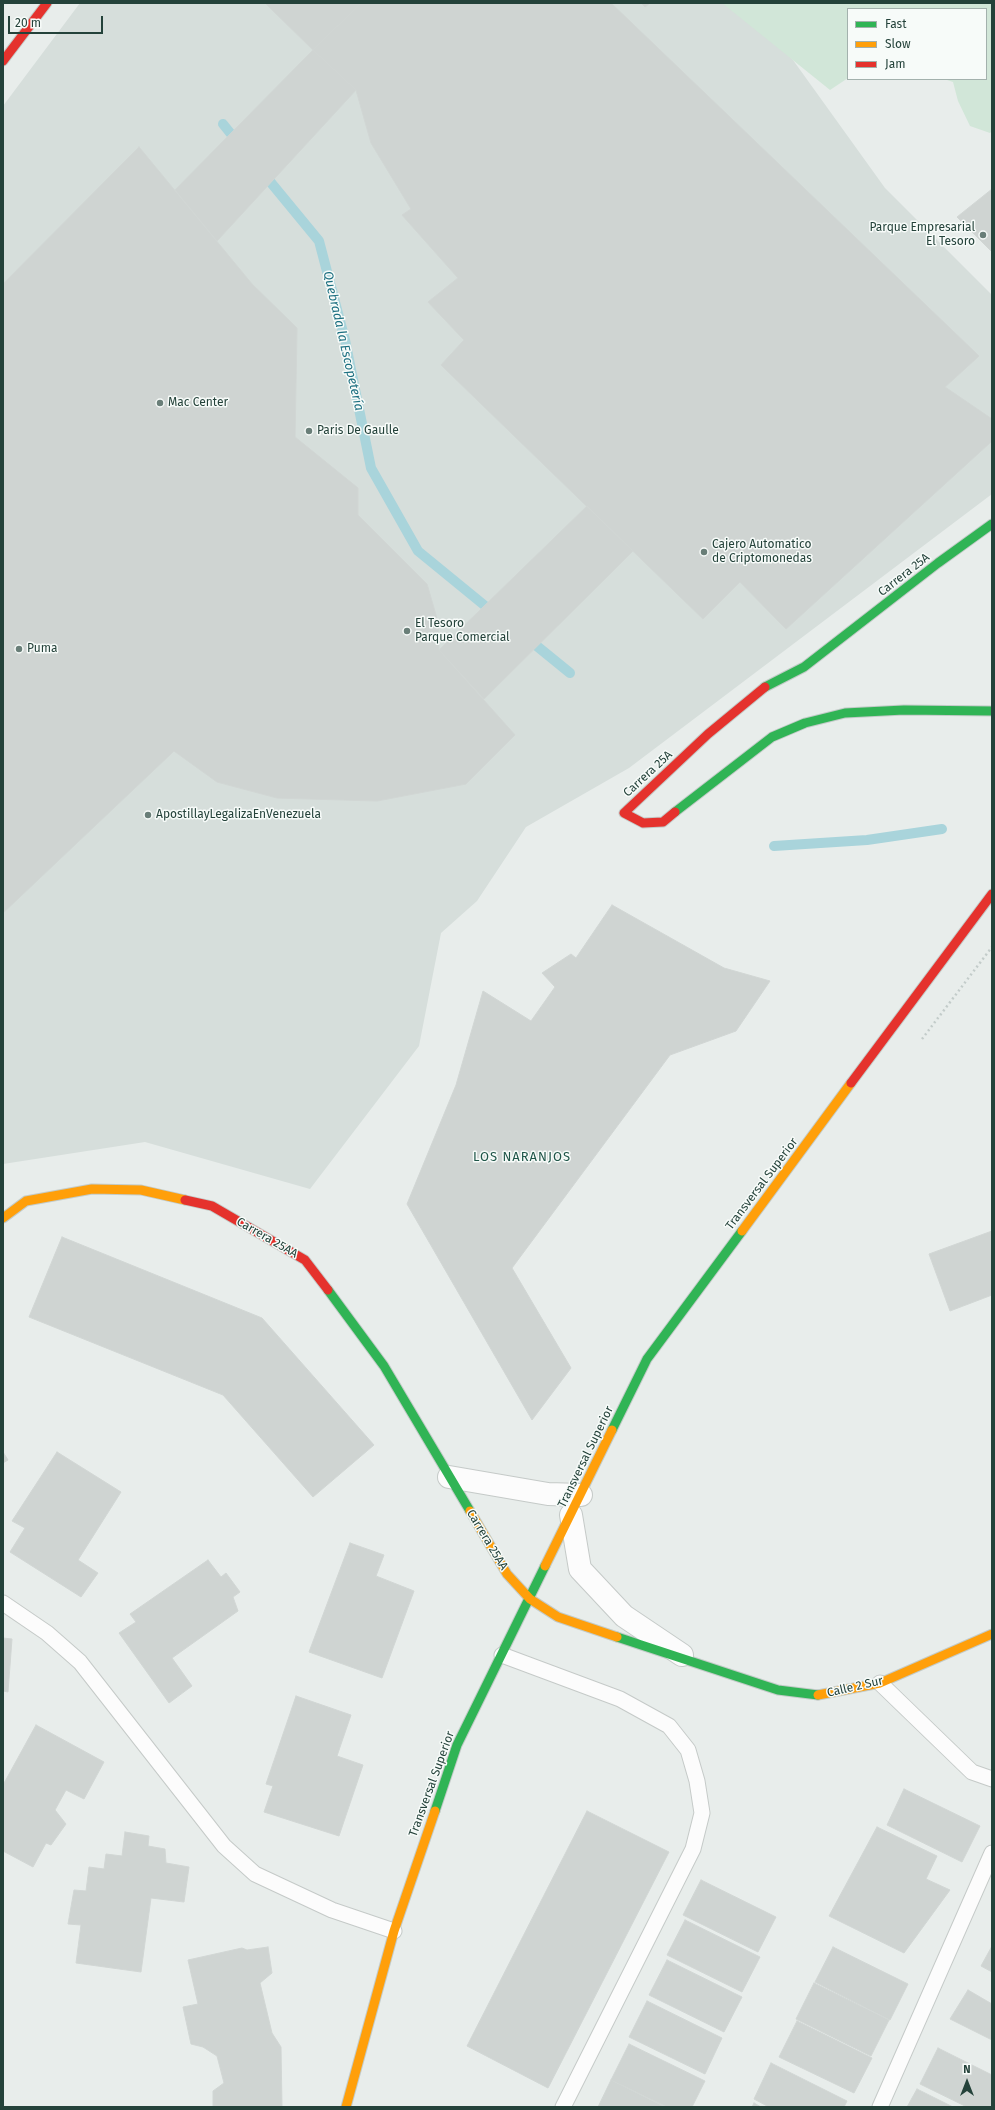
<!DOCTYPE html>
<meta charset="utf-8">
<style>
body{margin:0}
#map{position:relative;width:995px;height:2110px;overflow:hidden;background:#e8edeb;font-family:"Fira Sans",sans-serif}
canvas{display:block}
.frame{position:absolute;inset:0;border:4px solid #24423a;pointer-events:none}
.legend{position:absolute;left:847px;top:8px;width:140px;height:72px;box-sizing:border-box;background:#f7fbf9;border:1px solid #a3b1ad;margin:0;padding:5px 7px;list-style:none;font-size:12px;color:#24423a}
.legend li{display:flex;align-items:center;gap:8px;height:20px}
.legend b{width:20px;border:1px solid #a3b1ad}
.north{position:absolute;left:947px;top:2062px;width:40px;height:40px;-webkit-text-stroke:3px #f7fbf9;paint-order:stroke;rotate:0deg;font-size:11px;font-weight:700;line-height:16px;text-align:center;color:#24423a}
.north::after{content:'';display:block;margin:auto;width:14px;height:18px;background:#24423a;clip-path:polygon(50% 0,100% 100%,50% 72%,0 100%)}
.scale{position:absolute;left:8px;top:16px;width:95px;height:18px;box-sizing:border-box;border:2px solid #24423a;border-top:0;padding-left:5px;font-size:12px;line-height:14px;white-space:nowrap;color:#24423a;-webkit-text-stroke:3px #f7fbf9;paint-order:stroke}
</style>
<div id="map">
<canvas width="995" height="2110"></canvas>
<div class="frame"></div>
<ul class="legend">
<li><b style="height:5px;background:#30b455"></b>Fast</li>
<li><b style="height:5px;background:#ff9f0a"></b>Slow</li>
<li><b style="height:5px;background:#e5322d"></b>Jam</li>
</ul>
<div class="north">N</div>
<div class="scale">20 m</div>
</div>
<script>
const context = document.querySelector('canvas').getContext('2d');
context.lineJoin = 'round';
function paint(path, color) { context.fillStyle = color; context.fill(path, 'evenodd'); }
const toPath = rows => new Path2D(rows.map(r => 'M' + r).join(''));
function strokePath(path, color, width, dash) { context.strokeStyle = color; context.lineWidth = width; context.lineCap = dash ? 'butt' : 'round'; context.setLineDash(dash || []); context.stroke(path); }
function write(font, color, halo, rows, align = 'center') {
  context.font = font + ' "Fira Sans",sans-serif'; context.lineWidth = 3; context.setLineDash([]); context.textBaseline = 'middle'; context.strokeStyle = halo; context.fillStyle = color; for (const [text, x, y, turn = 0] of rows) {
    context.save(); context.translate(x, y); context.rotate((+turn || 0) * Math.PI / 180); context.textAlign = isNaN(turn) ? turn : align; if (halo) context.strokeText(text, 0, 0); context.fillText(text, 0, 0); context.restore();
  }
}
paint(toPath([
 [80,3,752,3,885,188,992,295,992,494,629,768,526,827,477,901,441,933,419,1046,310,1189,145,1142,3,1164,3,106]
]), '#d6dedb');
paint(toPath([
 [722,3,992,3,992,131,990,133,970,126,958,101,953,82,944,79,986,79,986,9,848,9,848,78,830,90]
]), '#d1e6d8');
strokePath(toPath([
 [223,124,239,144],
 [263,173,319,241,345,340,371,468,418,551,495,614],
 [527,638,570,673],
 [774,846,867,840,942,829]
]), '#a9d4db', 10);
const building = toPath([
 [265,3,361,3,313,50,265,3],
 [361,3,611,3,979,356,945,387,992,419,992,441,786,629,740,582,703,619,441,365,464,340,428,302,458,278,402,215,411,209,371,143,356,90,313,50,361,3],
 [641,3,650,3,645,7,641,3],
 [313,50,356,90,217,241,175,190,313,50],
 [139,147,252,284,297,328,295,437,358,488,358,515,427,584,438,622,439,650,515,735,466,784,377,801,277,798,217,782,174,751,3,913,3,284,139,147],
 [992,189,992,252,957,217,992,189],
 [587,506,633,551,484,699,439,650,587,506],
 [612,905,724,968,770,981,736,1031,670,1055,512,1268,571,1368,532,1420,407,1204,456,1085,483,991,531,1021,555,987,542,973,571,954,576,958,612,905],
 [992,1231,992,1295,950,1311,929,1254,992,1231],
 [62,1237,262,1318,374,1445,313,1497,223,1395,29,1317,62,1237],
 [3,1452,8,1460,3,1463,3,1452],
 [57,1452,121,1492,78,1560,98,1573,81,1597,10,1552,25,1528,12,1521,57,1452],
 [350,1543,384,1555,376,1576,414,1591,382,1678,309,1652,350,1543],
 [208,1560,221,1577,226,1573,240,1592,233,1597,238,1611,172,1658,192,1686,169,1703,119,1633,136,1622,130,1614,208,1560],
 [3,1638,12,1639,8,1692,3,1691,3,1638],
 [296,1696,351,1715,337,1756,363,1765,339,1836,264,1812,273,1786,266,1784,296,1696],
 [36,1725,104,1762,84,1799,66,1790,55,1810,66,1824,51,1845,46,1843,33,1867,3,1851,3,1785,36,1725],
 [904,1789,980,1826,962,1862,887,1825,904,1789],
 [587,1811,669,1852,548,2088,467,2046,587,1811],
 [877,1827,937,1856,926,1879,950,1890,904,1953,829,1916,877,1827],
 [125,1832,149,1836,148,1846,165,1849,166,1863,189,1867,184,1902,151,1898,141,1972,76,1963,81,1925,68,1924,74,1890,86,1891,89,1867,104,1869,106,1854,122,1856,125,1832],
 [701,1880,776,1917,758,1952,683,1915,701,1880],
 [685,1920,760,1957,742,1992,667,1955,685,1920],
 [992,1946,992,1972,981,1966,992,1946],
 [268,1947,272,1973,260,1983,272,2033,281,2047,282,2107,213,2107,213,2091,224,2083,217,2056,203,2047,191,2044,183,2007,198,2004,188,1960,242,1948,247,1950,268,1947],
 [833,1947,908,1984,890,2020,815,1982,833,1947],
 [667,1960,742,1997,724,2032,649,1995,667,1960],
 [814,1983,889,2020,871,2056,796,2019,814,1983],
 [968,1990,992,2004,992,2040,950,2019,968,1990],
 [647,2001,722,2038,705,2074,629,2037,647,2001],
 [797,2021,872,2058,854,2093,779,2057,797,2021],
 [629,2044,705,2081,692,2107,667,2107,611,2080,629,2044],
 [938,2048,992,2075,992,2107,967,2107,920,2084,938,2048],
 [771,2063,847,2101,844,2107,769,2107,754,2099,771,2063],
 [611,2080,665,2107,598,2107,611,2080],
 [917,2089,953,2107,907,2107,917,2089],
 [754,2103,761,2107,752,2107,754,2103]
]);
paint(building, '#cfd4d2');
strokePath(building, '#d1d6d4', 1);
const lane = toPath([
 [3,1603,47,1633,80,1662,224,1846,255,1874,332,1910,394,1931],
 [502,1655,620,1699,669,1726,688,1750,697,1781,702,1813,693,1849,563,2107],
 [880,1683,972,1772,992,1779],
 [880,2107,992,1853]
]);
const street = toPath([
 [449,1477,548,1494,581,1495],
 [571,1515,580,1569,624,1616,682,1655]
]);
const fast = toPath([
 [765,687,804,667,938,563,992,524],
 [675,812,772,737,805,723,845,713,904,710,992,711],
 [328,1290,384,1366,470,1511],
 [612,1430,647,1359,742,1231],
 [617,1637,778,1690,818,1695],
 [435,1811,457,1745,545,1566]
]);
const slow = toPath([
 [3,1218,26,1201,92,1189,141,1190,185,1200],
 [742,1231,851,1083],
 [470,1511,507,1574,530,1599,558,1617,617,1637],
 [545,1566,612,1430],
 [818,1695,880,1683,992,1634],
 [346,2107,394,1931,435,1811]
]);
const jam = toPath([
 [3,61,47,3],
 [675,812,663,822,643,823,624,813,708,734,765,687],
 [851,1083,992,894],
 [185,1200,212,1206,305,1260,328,1290]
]);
strokePath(lane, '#c5cac8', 17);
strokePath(street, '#c5cac8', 24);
strokePath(fast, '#c3cbc8', 11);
strokePath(slow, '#c3cbc8', 11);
strokePath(jam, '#c3cbc8', 11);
strokePath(toPath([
 [922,1039,992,947]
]), '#c3ccca', 2.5, [2, 3]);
strokePath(lane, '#fcfcfc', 15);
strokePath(street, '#fcfcfc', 22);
strokePath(fast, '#30b455', 9);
strokePath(slow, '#ff9f0a', 9);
strokePath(jam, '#e5322d', 9);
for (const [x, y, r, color] of [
 [983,235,4,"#697e78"],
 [160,403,4,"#697e78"],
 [309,431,4,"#697e78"],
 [704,552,4,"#697e78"],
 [407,631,4,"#697e78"],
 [19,649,4,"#697e78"],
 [148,815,4,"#697e78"]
]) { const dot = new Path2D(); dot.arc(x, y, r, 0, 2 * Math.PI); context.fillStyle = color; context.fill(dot); strokePath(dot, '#f7fbf9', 1.5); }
write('12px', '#24423a', '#f7fbf9', [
 ["Parque Empresarial",975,228,"right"],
 ["El Tesoro",975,242,"right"],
 ["Mac Center",168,403],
 ["Paris De Gaulle",317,431],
 ["Cajero Automatico",712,545],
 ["de Criptomonedas",712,559],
 ["El Tesoro",415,624],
 ["Parque Comercial",415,638],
 ["Puma",27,649],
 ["ApostillayLegalizaEnVenezuela",156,815]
], 'left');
write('12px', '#24423a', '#f7fbf9', [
 ["Carrera 25A",904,575,-38],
 ["Carrera 25A",648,774,-43],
 ["Transversal Superior",762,1184,-53],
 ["Carrera 25AA",267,1238,30],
 ["Transversal Superior",586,1457,-64],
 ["Carrera 25AA",487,1540,59],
 ["Calle 2 Sur",855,1687,-13],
 ["Transversal Superior",432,1784,-70]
]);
write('italic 13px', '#1c6f80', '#f7fbf9', [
 ["Quebrada la Escopetería",343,341,77]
]);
context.letterSpacing = '1px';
write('13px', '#1f5548', '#f7fbf9', [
 ["LOS NARANJOS",522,1157]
]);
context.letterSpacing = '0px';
</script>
